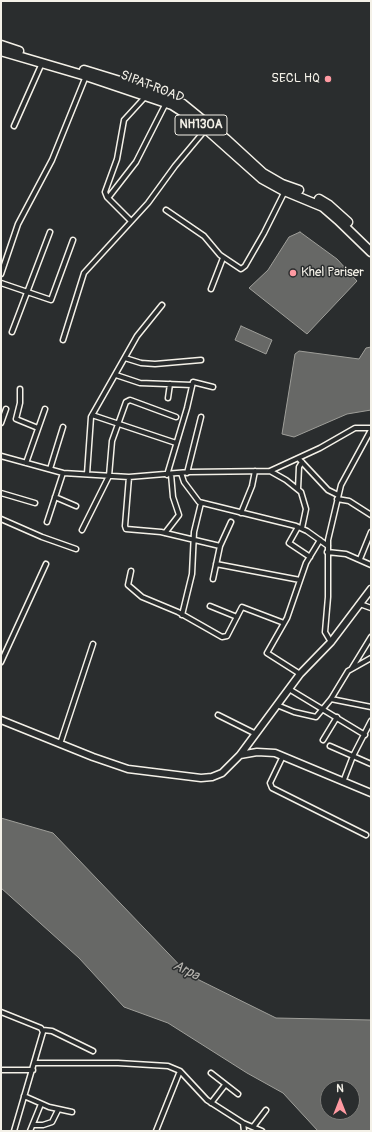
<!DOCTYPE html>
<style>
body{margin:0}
#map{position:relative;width:372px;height:1132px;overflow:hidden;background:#2a2d2e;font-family:Pangolin,sans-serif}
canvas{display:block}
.frame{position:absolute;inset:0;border:2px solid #f4f1e8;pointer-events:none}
.north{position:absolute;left:320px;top:1080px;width:40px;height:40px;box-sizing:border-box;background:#2a2d2e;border:1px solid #7b7b78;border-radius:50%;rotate:0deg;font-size:11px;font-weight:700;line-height:16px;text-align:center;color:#f4f1e8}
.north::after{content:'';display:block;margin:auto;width:14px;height:18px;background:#ff9aa2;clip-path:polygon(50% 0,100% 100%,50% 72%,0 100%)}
</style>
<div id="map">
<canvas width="372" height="1132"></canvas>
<div class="frame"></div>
<div class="north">N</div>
</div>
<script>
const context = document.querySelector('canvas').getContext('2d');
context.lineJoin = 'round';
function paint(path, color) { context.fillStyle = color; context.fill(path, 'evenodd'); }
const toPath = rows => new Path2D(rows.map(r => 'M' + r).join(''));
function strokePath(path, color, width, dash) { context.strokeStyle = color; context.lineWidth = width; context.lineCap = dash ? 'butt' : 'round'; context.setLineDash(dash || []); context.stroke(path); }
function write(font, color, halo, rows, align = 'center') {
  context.font = font + ' Pangolin,sans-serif'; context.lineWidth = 3; context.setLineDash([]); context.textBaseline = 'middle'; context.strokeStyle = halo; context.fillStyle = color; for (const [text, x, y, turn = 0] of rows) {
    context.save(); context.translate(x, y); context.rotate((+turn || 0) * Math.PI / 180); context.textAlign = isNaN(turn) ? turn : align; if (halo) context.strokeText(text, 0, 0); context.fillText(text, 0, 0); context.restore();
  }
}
const water = toPath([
 [300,232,337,259,357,281,307,334,249,288,268,270,289,237,300,232],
 [241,326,272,340,266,354,235,340,241,326],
 [371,347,371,410,347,414,294,437,282,434,295,354,299,351,359,359,366,348,371,347],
 [1,818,53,833,189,975,276,1018,371,1020,371,1131,318,1131,283,1093,247,1073,168,1023,124,1007,79,958,1,888,1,818],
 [328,1088,352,1088,352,1112,328,1112,328,1088]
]);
paint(water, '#676866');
strokePath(water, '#9f9f9a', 1);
const street = toPath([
 [14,126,42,63],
 [108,198,136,162,166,103],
 [166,210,204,236,220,255,241,269,245,266,264,233,285,191],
 [131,221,107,197,105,192,117,159,124,120,146,96],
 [1,274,18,224,52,160,86,76],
 [1,283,51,300,73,240],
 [211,289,223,258],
 [12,332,50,232],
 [63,340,84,273,148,203,175,166,206,129],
 [125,358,141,363,155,364,201,360],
 [116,375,140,383,192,385],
 [20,389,20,403,16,419,38,428],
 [168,398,170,384],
 [92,415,176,443],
 [1,423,6,409],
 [1,456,63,473,129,477,189,472,270,471,320,448,355,428,371,428],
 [299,459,328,490,338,495],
 [26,463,45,409],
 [50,469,63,427],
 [270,471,286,480,301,492,306,509,302,528],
 [181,473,184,482,199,502,296,526,307,531,328,546],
 [187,473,201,417],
 [87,474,91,417,137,336,162,305],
 [167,475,187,408,193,382,213,387],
 [129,477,125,526,126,529,161,532,220,546],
 [298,489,299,467,302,462],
 [1,493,35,503],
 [55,497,76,506],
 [337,499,349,501,371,515],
 [241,513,252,486,255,471],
 [1,519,42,537,76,549],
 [47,522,63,473],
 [298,527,289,543,310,557],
 [82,530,109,476,112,441,126,402,130,400,176,417],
 [165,533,179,515,173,497,171,474],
 [327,552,346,554,371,565],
 [360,559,371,532],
 [216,564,300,580],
 [131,571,128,585,142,597,178,612,222,637,227,636,242,607,284,623],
 [213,579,220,546,231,522],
 [360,604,371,608],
 [210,606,237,617],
 [182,615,192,574,194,532,201,503],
 [331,642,325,632,328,597,328,540,341,485,371,430],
 [1,662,46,564],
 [352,668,371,637],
 [300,674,267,653,287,618,306,563,320,540],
 [289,689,365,735],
 [331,699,371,707],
 [277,705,294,712,316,717,331,699,348,671,371,658],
 [218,715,256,734],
 [323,740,337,717],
 [60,744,93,644],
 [330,746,371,764],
 [283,756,270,783,272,788,366,835],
 [343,782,353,756,371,721],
 [1,1012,41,1028,43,1032,14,1131],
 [43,1030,52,1031,93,1051],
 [35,1063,118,1063,168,1066,180,1071,207,1100,243,1123,244,1131],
 [1,1070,33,1070],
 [211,1073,238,1094],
 [24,1096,49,1107,72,1112],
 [211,1103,225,1085],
 [243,1123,262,1131],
 [33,1125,43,1125,52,1122,58,1110],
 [253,1127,266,1110],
 [30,1131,41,1104],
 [156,1131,180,1071]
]);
const secondary = toPath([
 [1,720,93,757,128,769,201,778,212,777,222,773,240,755,300,674,331,642,371,589],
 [240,755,257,752,275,753,371,793]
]);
const highway = toPath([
 [1,45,19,51],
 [1,51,86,76,172,105,197,121,262,179,282,190,323,207,338,220,371,252],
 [84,70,159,93,183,104,226,139,263,173,282,184,299,190],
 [319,199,329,205,348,222]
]);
strokePath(street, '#f4f1e8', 7);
strokePath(secondary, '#f4f1e8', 9);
strokePath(highway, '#f4f1e8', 11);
strokePath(street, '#2a2d2e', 4);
strokePath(secondary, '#2a2d2e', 6);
strokePath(highway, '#2a2d2e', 8);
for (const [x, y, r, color] of [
 [328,79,4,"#ff9aa2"],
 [293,273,4,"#ff9aa2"]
]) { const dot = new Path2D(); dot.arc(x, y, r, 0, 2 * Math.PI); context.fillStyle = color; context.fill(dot); strokePath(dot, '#2a2d2e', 1.5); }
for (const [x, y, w] of [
 [201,125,52]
]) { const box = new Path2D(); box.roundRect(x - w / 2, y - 10, w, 20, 3); context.fillStyle = '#2a2d2e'; context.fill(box); strokePath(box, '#f4f1e8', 1); }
write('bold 12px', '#f4f1e8', null, [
 ["NH130A",201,125]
]);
write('13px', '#f4f1e8', '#2a2d2e', [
 ["SECL HQ",320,79],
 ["Khel Pariser",301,273,"left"]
], 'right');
write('13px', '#f4f1e8', '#2a2d2e', [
 ["SIPAT ROAD",152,87,21]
]);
write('italic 14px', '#b5b3ae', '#2a2d2e', [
 ["Arpa",186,971,26]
]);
</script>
